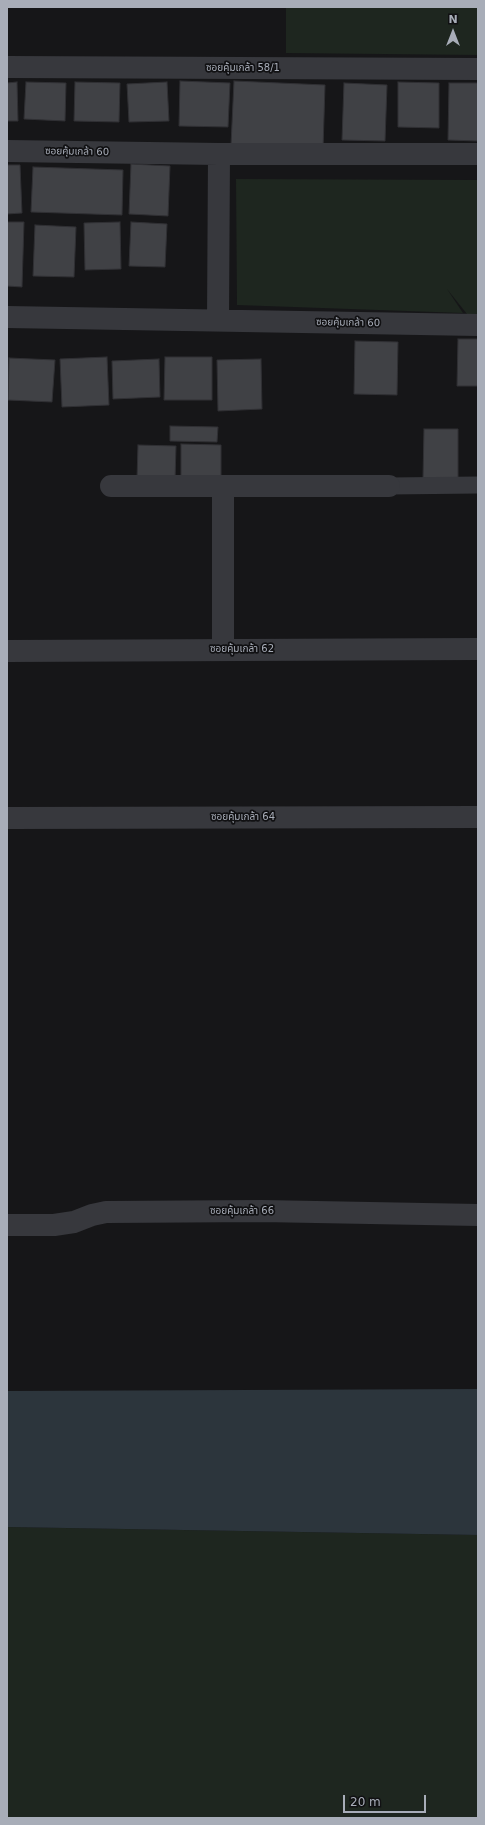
<!DOCTYPE html>
<meta charset="utf-8">
<style>
body{margin:0}
#map{position:relative;width:485px;height:1825px;overflow:hidden;background:#161618;font-family:"DejaVu Sans",sans-serif}
canvas{display:block}
.frame{position:absolute;inset:0;border:8px solid #a8adb8;pointer-events:none}
.north{position:absolute;left:433px;top:12px;width:40px;height:40px;-webkit-text-stroke:3px #111113;paint-order:stroke;rotate:0deg;font-size:11px;font-weight:700;line-height:16px;text-align:center;color:#a8adb8}
.north::after{content:'';display:block;margin:auto;width:14px;height:18px;background:#a8adb8;clip-path:polygon(50% 0,100% 100%,50% 72%,0 100%)}
.scale{position:absolute;left:343px;top:1795px;width:83px;height:18px;box-sizing:border-box;border:2px solid #a8adb8;border-top:0;padding-left:5px;font-size:12px;line-height:14px;white-space:nowrap;color:#a8adb8;-webkit-text-stroke:3px #111113;paint-order:stroke}
</style>
<div id="map">
<canvas width="485" height="1825"></canvas>
<div class="frame"></div>
<div class="north">N</div>
<div class="scale">20 m</div>
</div>
<script>
const context = document.querySelector('canvas').getContext('2d');
context.lineJoin = 'round';
function paint(path, color) { context.fillStyle = color; context.fill(path, 'evenodd'); }
const toPath = rows => new Path2D(rows.map(r => 'M' + r).join(''));
function strokePath(path, color, width, dash) { context.strokeStyle = color; context.lineWidth = width; context.lineCap = dash ? 'butt' : 'round'; context.setLineDash(dash || []); context.stroke(path); }
function write(font, color, halo, rows, align = 'center') {
  context.font = font + ' "DejaVu Sans","Noto Sans Thai",sans-serif'; context.lineWidth = 3.5; context.setLineDash([]); context.textBaseline = 'middle'; context.strokeStyle = halo; context.fillStyle = color; for (const [text, x, y, turn = 0] of rows) {
    context.save(); context.translate(x, y); context.rotate((+turn || 0) * Math.PI / 180); context.textAlign = isNaN(turn) ? turn : align; if (halo) context.strokeText(text, 0, 0); context.fillText(text, 0, 0); context.restore();
  }
}
paint(toPath([
 [286,7,478,7,478,55,286,53],
 [236,179,478,180,478,314,467,314,447,289,463,313,237,305],
 [7,1527,478,1535,478,1818,7,1818]
]), '#1e261f');
paint(toPath([
 [478,1389,478,1535,7,1527,7,1391]
]), '#2c353c');
const building = toPath([
 [180,81,230,83,228,127,179,126,180,81],
 [234,81,325,85,323,149,231,145,234,81],
 [17,82,18,121,7,121,7,83,17,82],
 [26,82,66,83,65,121,24,119,26,82],
 [75,82,120,83,119,122,74,121,75,82],
 [167,82,169,121,129,122,127,84,167,82],
 [398,82,439,83,439,128,398,127,398,82],
 [344,83,387,85,385,141,342,140,344,83],
 [449,83,478,83,478,141,448,140,449,83],
 [131,164,170,166,168,216,129,214,131,164],
 [7,165,20,165,22,213,7,214,7,165],
 [33,167,123,170,122,215,31,212,33,167],
 [7,222,24,222,22,287,7,286,7,222],
 [120,222,121,269,85,270,84,223,120,222],
 [131,222,167,224,165,267,129,266,131,222],
 [35,225,76,227,74,277,33,276,35,225],
 [458,339,478,339,478,386,457,386,458,339],
 [355,341,398,342,397,395,354,394,355,341],
 [107,357,109,405,62,407,60,359,107,357],
 [165,357,212,357,212,400,164,400,165,357],
 [9,358,55,360,52,402,8,400,9,358],
 [159,359,160,397,113,399,112,361,159,359],
 [261,359,262,409,218,411,217,360,261,359],
 [170,426,218,427,217,442,170,441,170,426],
 [424,429,458,429,458,478,423,478,424,429],
 [181,444,221,445,221,480,181,479,181,444],
 [138,445,176,446,175,480,137,479,138,445]
]);
paint(building, '#404145');
strokePath(building, '#303034', 1);
strokePath(toPath([
 [389,486,478,485]
]), '#37383d', 17);
strokePath(toPath([
 [7,67,478,69],
 [7,151,219,154,478,154],
 [7,317,478,325],
 [218,320,219,154],
 [111,486,389,486],
 [223,486,223,649],
 [7,651,478,649],
 [7,818,478,817],
 [7,1225,54,1225,74,1222,92,1215,106,1212,262,1211,478,1215]
]), '#37383d', 22);
write('10px', '#a8adb8', '#111113', [
 ["ซอยคุ้มเกล้า 58/1",243,68],
 ["ซอยคุ้มเกล้า 60",77,152,1],
 ["ซอยคุ้มเกล้า 60",348,323,1],
 ["ซอยคุ้มเกล้า 62",242,649],
 ["ซอยคุ้มเกล้า 64",243,817],
 ["ซอยคุ้มเกล้า 66",242,1211]
]);
</script>
